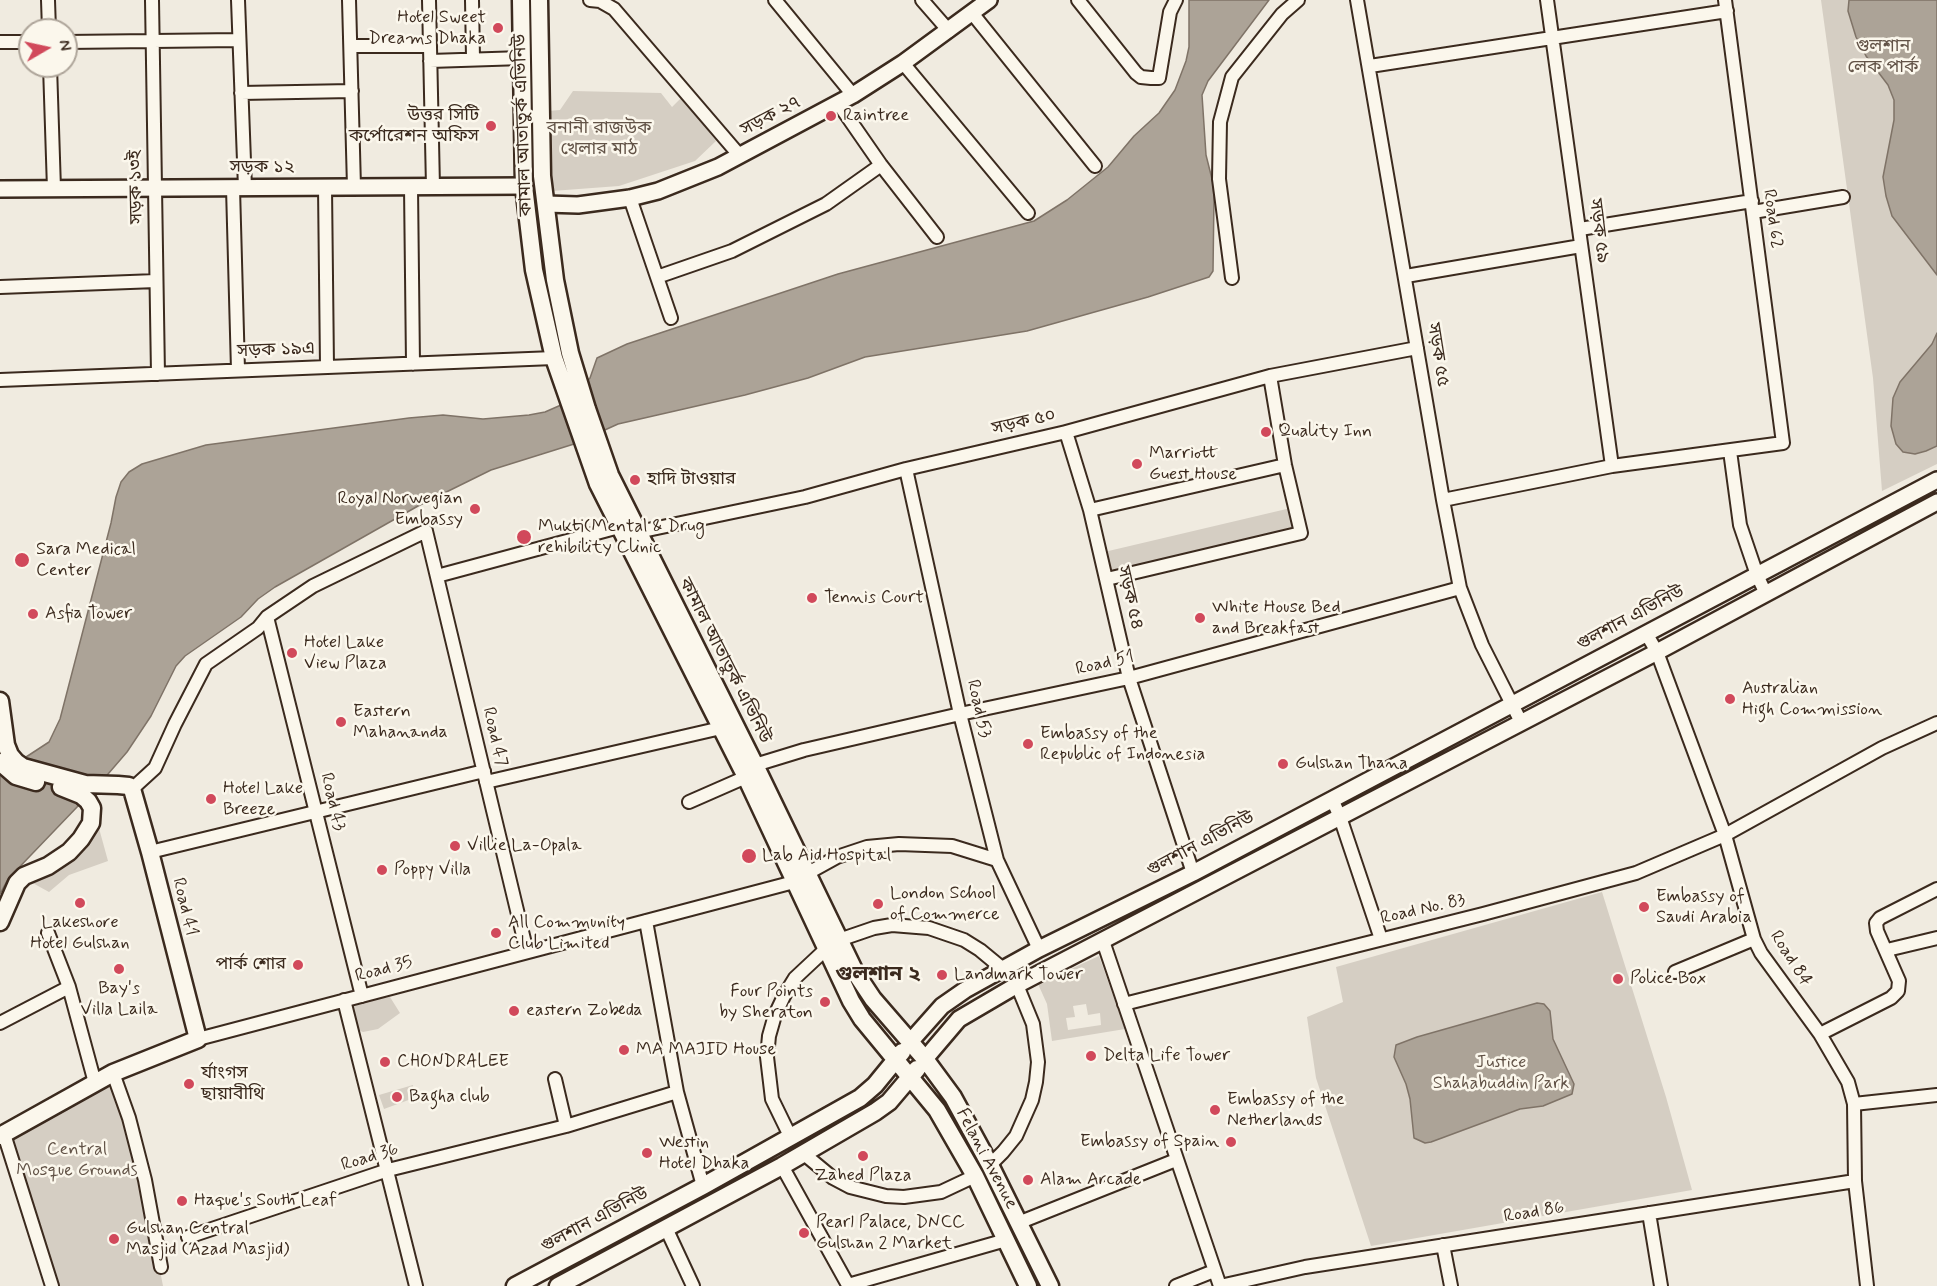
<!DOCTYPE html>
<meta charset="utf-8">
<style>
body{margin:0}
#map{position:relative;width:1937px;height:1286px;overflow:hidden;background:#f0ebe0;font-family:Mynerve,sans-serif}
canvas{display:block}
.north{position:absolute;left:18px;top:18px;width:60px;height:60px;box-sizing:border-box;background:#fbf7ec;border:2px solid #aea59a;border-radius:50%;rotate:81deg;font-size:16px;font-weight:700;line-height:24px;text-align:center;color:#3b2a1e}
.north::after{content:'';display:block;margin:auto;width:21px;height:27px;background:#d1495b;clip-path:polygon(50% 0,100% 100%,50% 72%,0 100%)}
</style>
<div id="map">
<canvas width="1937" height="1286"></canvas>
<div class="north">N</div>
</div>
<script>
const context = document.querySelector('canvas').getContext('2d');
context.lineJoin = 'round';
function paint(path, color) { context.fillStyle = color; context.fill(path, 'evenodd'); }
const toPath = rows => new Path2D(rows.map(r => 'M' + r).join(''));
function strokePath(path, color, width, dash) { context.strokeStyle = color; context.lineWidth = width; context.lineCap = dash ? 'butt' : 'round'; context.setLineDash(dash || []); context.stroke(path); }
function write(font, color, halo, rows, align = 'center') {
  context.font = font + ' Mynerve,"Noto Sans Bengali",sans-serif'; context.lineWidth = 5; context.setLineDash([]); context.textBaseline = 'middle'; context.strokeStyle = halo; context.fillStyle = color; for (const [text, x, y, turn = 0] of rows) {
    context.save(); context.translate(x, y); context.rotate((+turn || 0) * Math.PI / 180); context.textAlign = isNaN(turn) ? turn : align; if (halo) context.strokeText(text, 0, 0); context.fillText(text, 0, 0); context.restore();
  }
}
paint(toPath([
 [1821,0,1937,0,1937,464,1882,491,1873,378],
 [573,91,661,93,672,107,682,97,716,141,695,161,619,186,552,191,548,111,560,110],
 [1295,507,1301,533,1107,579,1100,553],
 [97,821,108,861,69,875,49,892,29,881],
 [1602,892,1666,1097,1692,1190,1371,1246,1316,1078,1307,1017,1343,1002,1336,967],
 [1099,956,1125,1029,1052,1041,1047,1004,1038,984],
 [1086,1004,1088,1015,1100,1013,1101,1025,1068,1030,1066,1018,1075,1017,1073,1006],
 [390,997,400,1013,378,1029,363,1032,353,1028,348,1009,369,1000],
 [110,1071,143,1183,163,1286,54,1286,8,1133],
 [413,1085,414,1098,384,1109,379,1095]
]), '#d5cec3');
const water = toPath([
 [1189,0,1269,0,1208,81,1202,95,1206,155,1213,183,1214,197,1213,271,1209,277,1148,297,1027,331,865,357,808,378,745,395,618,424,574,444,491,470,418,506,275,587,258,599,241,617,185,656,176,666,151,716,127,752,102,781,8,879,0,894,0,774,49,742,60,719,111,523,116,497,121,482,129,472,142,464,206,445,409,418,443,415,483,419,529,415,545,412,561,405,575,394,590,378,597,358,627,344,838,274,1034,221,1067,200,1108,167,1134,136,1159,113,1175,90,1186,61,1189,47,1189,0],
 [1849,0,1937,0,1937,275,1892,216,1886,196,1883,177,1894,120,1894,100,1888,85,1866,56,1856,37,1848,11,1849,0],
 [1937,333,1937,446,1926,451,1915,454,1903,452,1896,444,1891,426,1893,398,1900,382,1932,344,1937,333],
 [1537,1003,1544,1004,1550,1011,1553,1039,1574,1084,1572,1094,1543,1106,1520,1109,1431,1142,1425,1143,1414,1138,1410,1099,1406,1084,1394,1057,1396,1045,1417,1037,1537,1003]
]);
paint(water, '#aca397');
strokePath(water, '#7f7367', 1.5);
const minor = toPath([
 [48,0,49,30],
 [152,0,158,374],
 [238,0,245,188],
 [349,0,354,187],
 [429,0,433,187],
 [472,0,473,58],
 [590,0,600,1,614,9,740,156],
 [775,0,853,95],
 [922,0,949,31],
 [1078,0,1136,73,1141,77,1151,78,1159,78,1170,12,1176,0],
 [1357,0,1443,500,1460,588,1482,645,1521,722],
 [1547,0,1612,466],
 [972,13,1095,166],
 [0,42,30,42],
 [66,42,239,40],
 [351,46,430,46],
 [430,61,523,58],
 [903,63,1028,213],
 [50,66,54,189],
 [1370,66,1727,11],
 [241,93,352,91],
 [838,103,881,165,937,237],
 [325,187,327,367],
 [411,187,413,364],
 [233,188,238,370],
 [630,198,671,318],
 [1753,212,1843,197],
 [1580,229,1752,201],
 [1406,276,1581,246],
 [657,277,732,251,826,204,881,165],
 [1232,278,1219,179,1220,122,1232,77,1282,14,1298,0],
 [0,287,156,281],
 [0,380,554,358],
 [1066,432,1090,510,1129,678,1193,873],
 [1730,451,1740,525,1757,575,1766,594],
 [906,469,960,714,997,860,1039,949],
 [1443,500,1612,466,1783,443,1725,0],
 [1090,510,1285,465],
 [638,532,805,497,906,469,1066,432,1270,376,1417,348],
 [437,576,619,527],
 [1107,579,1301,533,1285,465,1270,376],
 [267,617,362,996],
 [1646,633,1657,652,1725,835,1754,939,1761,953,1820,1034,1848,1082,1854,1104,1855,1181,1867,1286],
 [755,765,804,750,960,714,1129,678,1460,588],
 [486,782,721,728],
 [132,789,155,768,175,724,206,664,258,628,267,617,313,586,426,531,527,952],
 [1332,799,1340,817,1381,939],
 [689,802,746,777],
 [150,852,484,771],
 [808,873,837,857,867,847,899,844,952,846,997,860],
 [646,921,677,1092,703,1186],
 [48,933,69,987,95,1083],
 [839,940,874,928,892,925,929,928,964,940,980,950,1003,969],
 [1103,941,1220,1286],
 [1887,950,1937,938],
 [1675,972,1754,939],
 [344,1000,416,1286],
 [1124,1004,1483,914,1636,873,1725,835,1882,748,1937,723],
 [0,1023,69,987],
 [1820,1034,1891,998,1898,991,1899,981,1877,931,1876,923,1880,918,1937,889],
 [198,1039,794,882],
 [113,1073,129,1118,145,1180,161,1267],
 [555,1079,566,1126],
 [1854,1104,1937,1095],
 [4,1134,52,1286],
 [791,1138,772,1099,767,1057,769,1036,775,1015,784,996,795,978,826,949],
 [804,1154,833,1178,850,1187,886,1196,904,1197,941,1192,975,1176],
 [990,1165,1003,1152,1016,1136,1032,1100,1036,1082,1038,1062,1033,1024,1017,985],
 [782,1166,848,1285,1006,1240],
 [1649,1213,1661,1286],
 [1018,1223,1176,1160],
 [666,1228,693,1286],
 [188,1237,388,1170,566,1126,677,1092],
 [1443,1245,1451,1286],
 [1176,1286,1214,1271],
 [1220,1286,1305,1267,1855,1181]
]);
const tertiary = toPath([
 [0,189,524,186],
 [546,204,578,205,630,198,658,191,718,167,853,95,903,63,989,0],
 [910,1042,942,1006,965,990,1039,949,1193,873,1937,480],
 [925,1059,959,1019,1017,985,1657,652,1937,502]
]);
const secondary = toPath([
 [521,0,524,186,534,270,554,358,598,484,746,777,851,1001,862,1019,937,1110,975,1176,1028,1286],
 [539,0,542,176,555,280,570,353,587,409,610,475,755,765,855,972,873,999,925,1059,953,1097,990,1165,1050,1286],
 [0,701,6,745,10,755,16,762,23,767,85,784,118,785,129,786,132,789,150,852,198,1039,113,1073,0,1136],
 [0,762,16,776,36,782],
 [0,922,17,883,24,876,48,866,69,852,81,839,91,823,92,808,88,801,81,795,61,787],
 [515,1286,703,1186,860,1098,875,1085,902,1052],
 [558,1286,782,1166,875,1112,889,1102,917,1069]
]);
strokePath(minor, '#3b2a1e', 16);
strokePath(tertiary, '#3b2a1e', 20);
strokePath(secondary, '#3b2a1e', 21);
strokePath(minor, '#fbf7ec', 12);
strokePath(tertiary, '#fbf7ec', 15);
strokePath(secondary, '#fbf7ec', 16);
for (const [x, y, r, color] of [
 [498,28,6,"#d1495b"],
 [831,116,6,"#d1495b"],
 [491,126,6,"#d1495b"],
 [1266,432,6,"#d1495b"],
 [1137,464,6,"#d1495b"],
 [635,480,6,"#d1495b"],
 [475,509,6,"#d1495b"],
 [524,537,8,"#d1495b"],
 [22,560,8,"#d1495b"],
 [812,598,6,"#d1495b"],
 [33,614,6,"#d1495b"],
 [1200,618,6,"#d1495b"],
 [292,653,6,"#d1495b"],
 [1730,699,6,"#d1495b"],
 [341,722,6,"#d1495b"],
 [1028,744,6,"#d1495b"],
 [1283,764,6,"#d1495b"],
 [211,799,6,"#d1495b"],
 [455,846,6,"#d1495b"],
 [749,856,8,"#d1495b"],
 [382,870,6,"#d1495b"],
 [80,903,6,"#d1495b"],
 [878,904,6,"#d1495b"],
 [1644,907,6,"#d1495b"],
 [496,933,6,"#d1495b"],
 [298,965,6,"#d1495b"],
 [119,969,6,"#d1495b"],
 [942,975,6,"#d1495b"],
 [1618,979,6,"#d1495b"],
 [825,1002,6,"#d1495b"],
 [514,1011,6,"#d1495b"],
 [624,1050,6,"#d1495b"],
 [1091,1056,6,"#d1495b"],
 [385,1062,6,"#d1495b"],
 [189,1084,6,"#d1495b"],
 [397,1097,6,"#d1495b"],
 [1215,1110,6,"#d1495b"],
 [1231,1142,6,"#d1495b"],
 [647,1153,6,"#d1495b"],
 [863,1156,6,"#d1495b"],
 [1028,1180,6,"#d1495b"],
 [182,1201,6,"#d1495b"],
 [804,1233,6,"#d1495b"],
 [114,1239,6,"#d1495b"]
]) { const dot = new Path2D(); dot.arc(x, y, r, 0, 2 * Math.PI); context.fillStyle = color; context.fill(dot); strokePath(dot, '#fbf7ec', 2); }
write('18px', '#3b2a1e', '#fbf7ec', [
 ["Hotel Sweet",486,18,"right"],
 ["Dreams Dhaka",486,39,"right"],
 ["উত্তর সিটি",479,116,"right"],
 ["কর্পোরেশন অফিস",479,137,"right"],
 ["Raintree",843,116],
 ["Quality Inn",1278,432],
 ["Marriott",1149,454],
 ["Guest House",1149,475],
 ["হাদি টাওয়ার",647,480],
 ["Royal Norwegian",463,499,"right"],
 ["Embassy",463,520,"right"],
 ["Mukti(Mental & Drug",538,527],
 ["rehibility Clinic",538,548],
 ["Sara Medical",36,550],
 ["Center",36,571],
 ["Tennis Court",824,598],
 ["White House Bed",1212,608],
 ["and Breakfast",1212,629],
 ["Asfia Tower",45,614],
 ["Hotel Lake",304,643],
 ["View Plaza",304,664],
 ["Australian",1742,689],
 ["High Commission",1742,710],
 ["Eastern",353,712],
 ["Mahananda",353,733],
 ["Embassy of the",1040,734],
 ["Republic of Indonesia",1040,755],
 ["Gulshan Thana",1295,764],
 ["Hotel Lake",223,789],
 ["Breeze",223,810],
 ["Villie La-Opala",467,846],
 ["Lab Aid Hospital",762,856],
 ["Poppy Villa",394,870],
 ["London School",890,894],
 ["of Commerce",890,915],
 ["Embassy of",1656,897],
 ["Saudi Arabia",1656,918],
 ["Lakeshore",80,923,"center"],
 ["Hotel Gulshan",80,944,"center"],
 ["All Community",508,923],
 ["Club Limited",508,944],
 ["পার্ক শোর",286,965,"right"],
 ["Landmark Tower",954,975],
 ["Police Box",1630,979],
 ["Bay's",119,989,"center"],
 ["Villa Laila",119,1010,"center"],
 ["Four Points",813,992,"right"],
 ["by Sheraton",813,1013,"right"],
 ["eastern Zobeda",526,1011],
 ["MA MAJID House",636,1050],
 ["Delta Life Tower",1103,1056],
 ["CHONDRALEE",397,1062],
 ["র্যাংগস",201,1074],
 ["ছায়াবীথি",201,1095],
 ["Bagha club",409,1097],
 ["Embassy of the",1227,1100],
 ["Netherlands",1227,1121],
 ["Embassy of Spain",1219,1142,"right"],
 ["Westin",659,1143],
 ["Hotel Dhaka",659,1164],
 ["Zahed Plaza",863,1176,"center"],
 ["Alam Arcade",1040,1180],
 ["Haque's South Leaf",194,1201],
 ["Pearl Palace, DNCC",816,1223],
 ["Gulshan 2 Market",816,1244],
 ["Gulshan Central",126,1229],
 ["Masjid (Azad Masjid)",126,1250]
], 'left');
write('18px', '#625347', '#fbf7ec', [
 ["গুলশান",1883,47],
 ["লেক পার্ক",1883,68],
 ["বনানী রাজউক",599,129],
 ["খেলার মাঠ",599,150],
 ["Justice",1501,1063],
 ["Shahabuddin Park",1501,1084],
 ["Central",77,1150],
 ["Mosque Grounds",77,1171]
]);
write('18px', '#3b2a1e', '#fbf7ec', [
 ["সড়ক ২৭",771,117,-28],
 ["কামাল আতাতুর্ক এভিনিউ",524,125,-92],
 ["সড়ক ১২",262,168],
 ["সড়ক ১৩ই",137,187,-91],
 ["Road 62",1772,219,82],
 ["সড়ক ৫৯",1598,231,83],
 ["সড়ক ১৯এ",276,351,-2],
 ["সড়ক ৫৫",1437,355,81],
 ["সড়ক ৫০",1024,423,-13],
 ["সড়ক ৫৪",1129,598,77],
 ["গুলশান এভিনিউ",1631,619,-28],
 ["কামাল আতাতুর্ক এভিনিউ",724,661,63],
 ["Road 51",1105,664,-13],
 ["Road 53",978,709,77],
 ["Road 47",494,737,77],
 ["Road 43",332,802,76],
 ["গুলশান এভিনিউ",1201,845,-28],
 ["Road 41",184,907,76],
 ["Road No. 83",1423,910,-13],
 ["Road 84",1790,959,57],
 ["Road 35",384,970,-15],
 ["Road 36",370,1158,-17],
 ["Felani Avenue",986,1159,62],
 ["Road 86",1534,1213,-9],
 ["গুলশান এভিনিউ",595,1221,-28]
]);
write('bold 21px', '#3b2a1e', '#fbf7ec', [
 ["গুলশান ২",878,976]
]);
</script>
